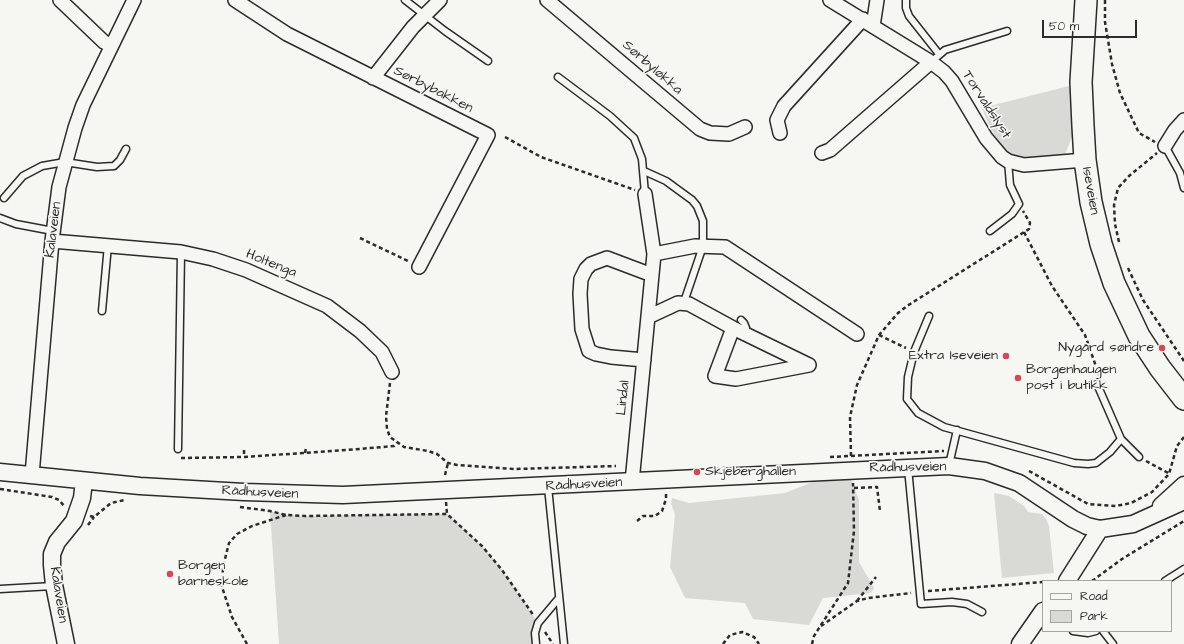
<!DOCTYPE html>
<meta charset="utf-8">
<style>
body{margin:0}
#map{position:relative;width:1184px;height:644px;overflow:hidden;background:#f6f6f2;font-family:"Architects Daughter",sans-serif}
canvas{display:block}
.legend{position:absolute;left:1042px;top:580px;width:130px;height:52px;box-sizing:border-box;background:#f6f6f2;border:1px solid #a5a5a2;margin:0;padding:5px 7px;list-style:none;font-size:12px;color:#2b2b2b}
.legend li{display:flex;align-items:center;gap:8px;height:20px}
.legend b{width:20px;border:1px solid #a5a5a2}
.scale{position:absolute;left:1042px;top:20px;width:95px;height:18px;box-sizing:border-box;border:2px solid #2b2b2b;border-top:0;padding-left:5px;font-size:12px;line-height:14px;white-space:nowrap;color:#2b2b2b;-webkit-text-stroke:3px #f6f6f2;paint-order:stroke}
</style>
<div id="map">
<canvas width="1184" height="644"></canvas>
<ul class="legend">
<li><b style="height:5px;background:#f6f6f2"></b>Road</li>
<li><b style="height:11px;background:#d9d9d5"></b>Park</li>
</ul>
<div class="scale">50 m</div>
</div>
<script>
const context = document.querySelector('canvas').getContext('2d');
context.lineJoin = 'round';
function paint(path, color) { context.fillStyle = color; context.fill(path, 'evenodd'); }
const toPath = rows => new Path2D(rows.map(r => 'M' + r).join(''));
function strokePath(path, color, width, dash) { context.strokeStyle = color; context.lineWidth = width; context.lineCap = dash ? 'butt' : 'round'; context.setLineDash(dash || []); context.stroke(path); }
function write(font, color, halo, rows, align = 'center') {
  context.font = font + ' "Architects Daughter",sans-serif'; context.lineWidth = 3.5; context.setLineDash([]); context.textBaseline = 'middle'; context.strokeStyle = halo; context.fillStyle = color; for (const [text, x, y, turn = 0] of rows) {
    context.save(); context.translate(x, y); context.rotate((+turn || 0) * Math.PI / 180); context.textAlign = isNaN(turn) ? turn : align; if (halo) context.strokeText(text, 0, 0); context.fillText(text, 0, 0); context.restore();
  }
}
paint(toPath([
 [1073,85,1075,128,1065,155,1029,160,1010,154,1001,145,990,128,982,108],
 [851,479,859,500,859,562,874,588,871,593,823,598,809,625,753,619,745,603,685,598,670,567,675,514,671,504,672,498,689,503,785,493,818,480],
 [994,493,1009,496,1024,506,1028,512,1042,514,1046,519,1049,526,1054,573,1002,578],
 [270,511,286,515,305,516,447,514,482,546,502,570,538,623,536,644,279,644]
]), '#d9d9d5');
const service = toPath([
 [405,0,445,31,488,61],
 [906,0,906,8,909,16,939,54],
 [931,62,945,50,1007,31],
 [558,77,610,116,634,138,642,159,645,194],
 [1165,146,1180,173,1184,188],
 [644,171,666,181,692,200,697,206,703,221,703,246,684,302],
 [4,198,23,176,42,166,65,162,97,167,114,166,120,160,126,149],
 [0,218,16,224,53,231],
 [990,231,1012,214,1019,204,1010,185,1008,161],
 [102,311,108,245],
 [929,316,914,352,908,377,907,399,918,413,944,427,1074,463,1088,464,1096,463,1110,452,1121,439,1097,384],
 [741,320,744,323,746,328,745,334],
 [1121,439,1139,457],
 [178,449,181,252],
 [949,465,957,430],
 [908,468,921,604,952,602,967,604,982,612],
 [548,487,564,644],
 [1165,581,1184,569],
 [0,589,53,586],
 [1073,631,1088,633,1096,631],
 [1103,631,1113,644],
 [536,644,535,633,538,623,559,598]
]);
const minor = toPath([
 [60,0,104,42,111,45],
 [235,0,287,34,488,135,419,267],
 [547,0,700,129,710,133,729,134,745,127],
 [830,0,931,62,944,72,952,81,986,138,1002,157,1008,161,1024,165,1085,160],
 [873,26,877,0],
 [373,78,413,27,440,0],
 [780,133,777,120,784,106,863,19],
 [1165,146,1175,130,1184,120],
 [822,153,830,150,931,62],
 [52,241,181,252,213,259,246,270,327,306,360,331,382,352,392,372],
 [654,254,695,246,725,247,857,334],
 [648,317,678,303,689,304,733,328,809,365],
 [733,328,715,376,736,379,809,365],
 [644,360,611,357,596,354,589,351,582,329,580,294,581,279,586,269,591,264,607,258,652,275],
 [32,475,52,241,59,187,75,128,83,105,134,0],
 [632,482,654,254,645,194]
]);
const tertiary = toPath([
 [0,472,140,486,244,492,343,495,949,466,985,471,1019,483,1073,519,1087,526,1100,529,1133,524,1184,501],
 [1161,506,1184,485],
 [1067,581,1100,529],
 [66,644,54,585,52,565,52,554,57,542,74,521,82,498,84,481],
 [1020,644,1043,611]
]);
const trunk = toPath([
 [1086,0,1081,82,1083,126,1085,160,1091,202,1101,244,1114,283,1139,336,1160,368,1184,399]
]);
strokePath(service, '#2b2b2b', 9);
strokePath(minor, '#2b2b2b', 16);
strokePath(tertiary, '#2b2b2b', 19);
strokePath(trunk, '#2b2b2b', 24);
strokePath(toPath([
 [1105,0,1105,22,1112,64,1120,93,1139,133,1155,142],
 [505,137,541,157,635,190],
 [1024,232,1052,286,1085,335,1099,375],
 [360,238,408,261],
 [1119,242,1115,224,1114,205,1118,188,1129,176,1157,153],
 [1128,268,1143,300,1184,361],
 [879,335,906,348],
 [390,383,386,416,387,429,390,437,404,447,428,451,437,454,448,463,457,465,515,469,616,466],
 [244,450,244,457],
 [305,453,306,448],
 [851,456,850,417,857,385,879,335,898,313,907,306,1029,229,1030,223,1023,211],
 [830,457,944,451],
 [181,458,244,457,347,450,394,446,397,443],
 [1146,461,1170,474],
 [1029,471,1088,504,1116,506,1131,503,1152,492,1169,474,1177,446,1184,437],
 [445,475,448,463],
 [854,488,877,487,880,511],
 [0,489,52,497,59,500,65,507],
 [446,502,447,514],
 [240,507,270,511,286,515,305,516,447,514,482,546,502,570,534,616],
 [90,516,94,517,111,503,125,500],
 [637,521,643,516,655,516,662,511,666,499,666,493],
 [88,525,94,517],
 [1092,581,1122,559,1184,521],
 [928,591,1043,582],
 [857,601,876,577],
 [821,626,857,601,868,598,911,593],
 [545,632,553,644],
 [247,644,232,617,222,587,223,567,229,543,237,534,252,526,286,515],
 [723,644,730,635,742,632,754,637,759,644],
 [812,644,814,636,848,583,854,531,853,483]
]), '#2b2b2b', 2.5, [4, 3]);
strokePath(service, '#f6f6f2', 6);
strokePath(minor, '#f6f6f2', 13);
strokePath(tertiary, '#f6f6f2', 16);
strokePath(trunk, '#f6f6f2', 21);
for (const [x, y, r, color] of [
 [1162,348,4,"#d1495b"],
 [1006,356,4,"#d1495b"],
 [1018,378,4,"#d1495b"],
 [697,472,4,"#d1495b"],
 [170,574,4,"#d1495b"]
]) { const dot = new Path2D(); dot.arc(x, y, r, 0, 2 * Math.PI); context.fillStyle = color; context.fill(dot); strokePath(dot, '#f6f6f2', 1.5); }
write('14px', '#2b2b2b', '#f6f6f2', [
 ["Sørbyløkka",652,68,41],
 ["Sørbybakken",433,90,27],
 ["Torvaldslyst",986,105,57],
 ["Iseveien",1090,191,80],
 ["Kalaveien",54,230,-83],
 ["Holtenga",271,264,22],
 ["Lindal",624,398,-84],
 ["Rådhusveien",908,468,-1],
 ["Rådhusveien",584,485,-3],
 ["Rådhusveien",260,493,3],
 ["Kalaveien",58,595,81]
]);
write('14px', '#2b2b2b', '#f6f6f2', [
 ["Nygård søndre",1154,348,"right"],
 ["Extra Iseveien",998,356,"right"],
 ["Borgenhaugen",1026,370],
 ["post i butikk",1026,386],
 ["Skjeberghallen",705,472],
 ["Borgen",178,566],
 ["barneskole",178,582]
], 'left');
</script>
